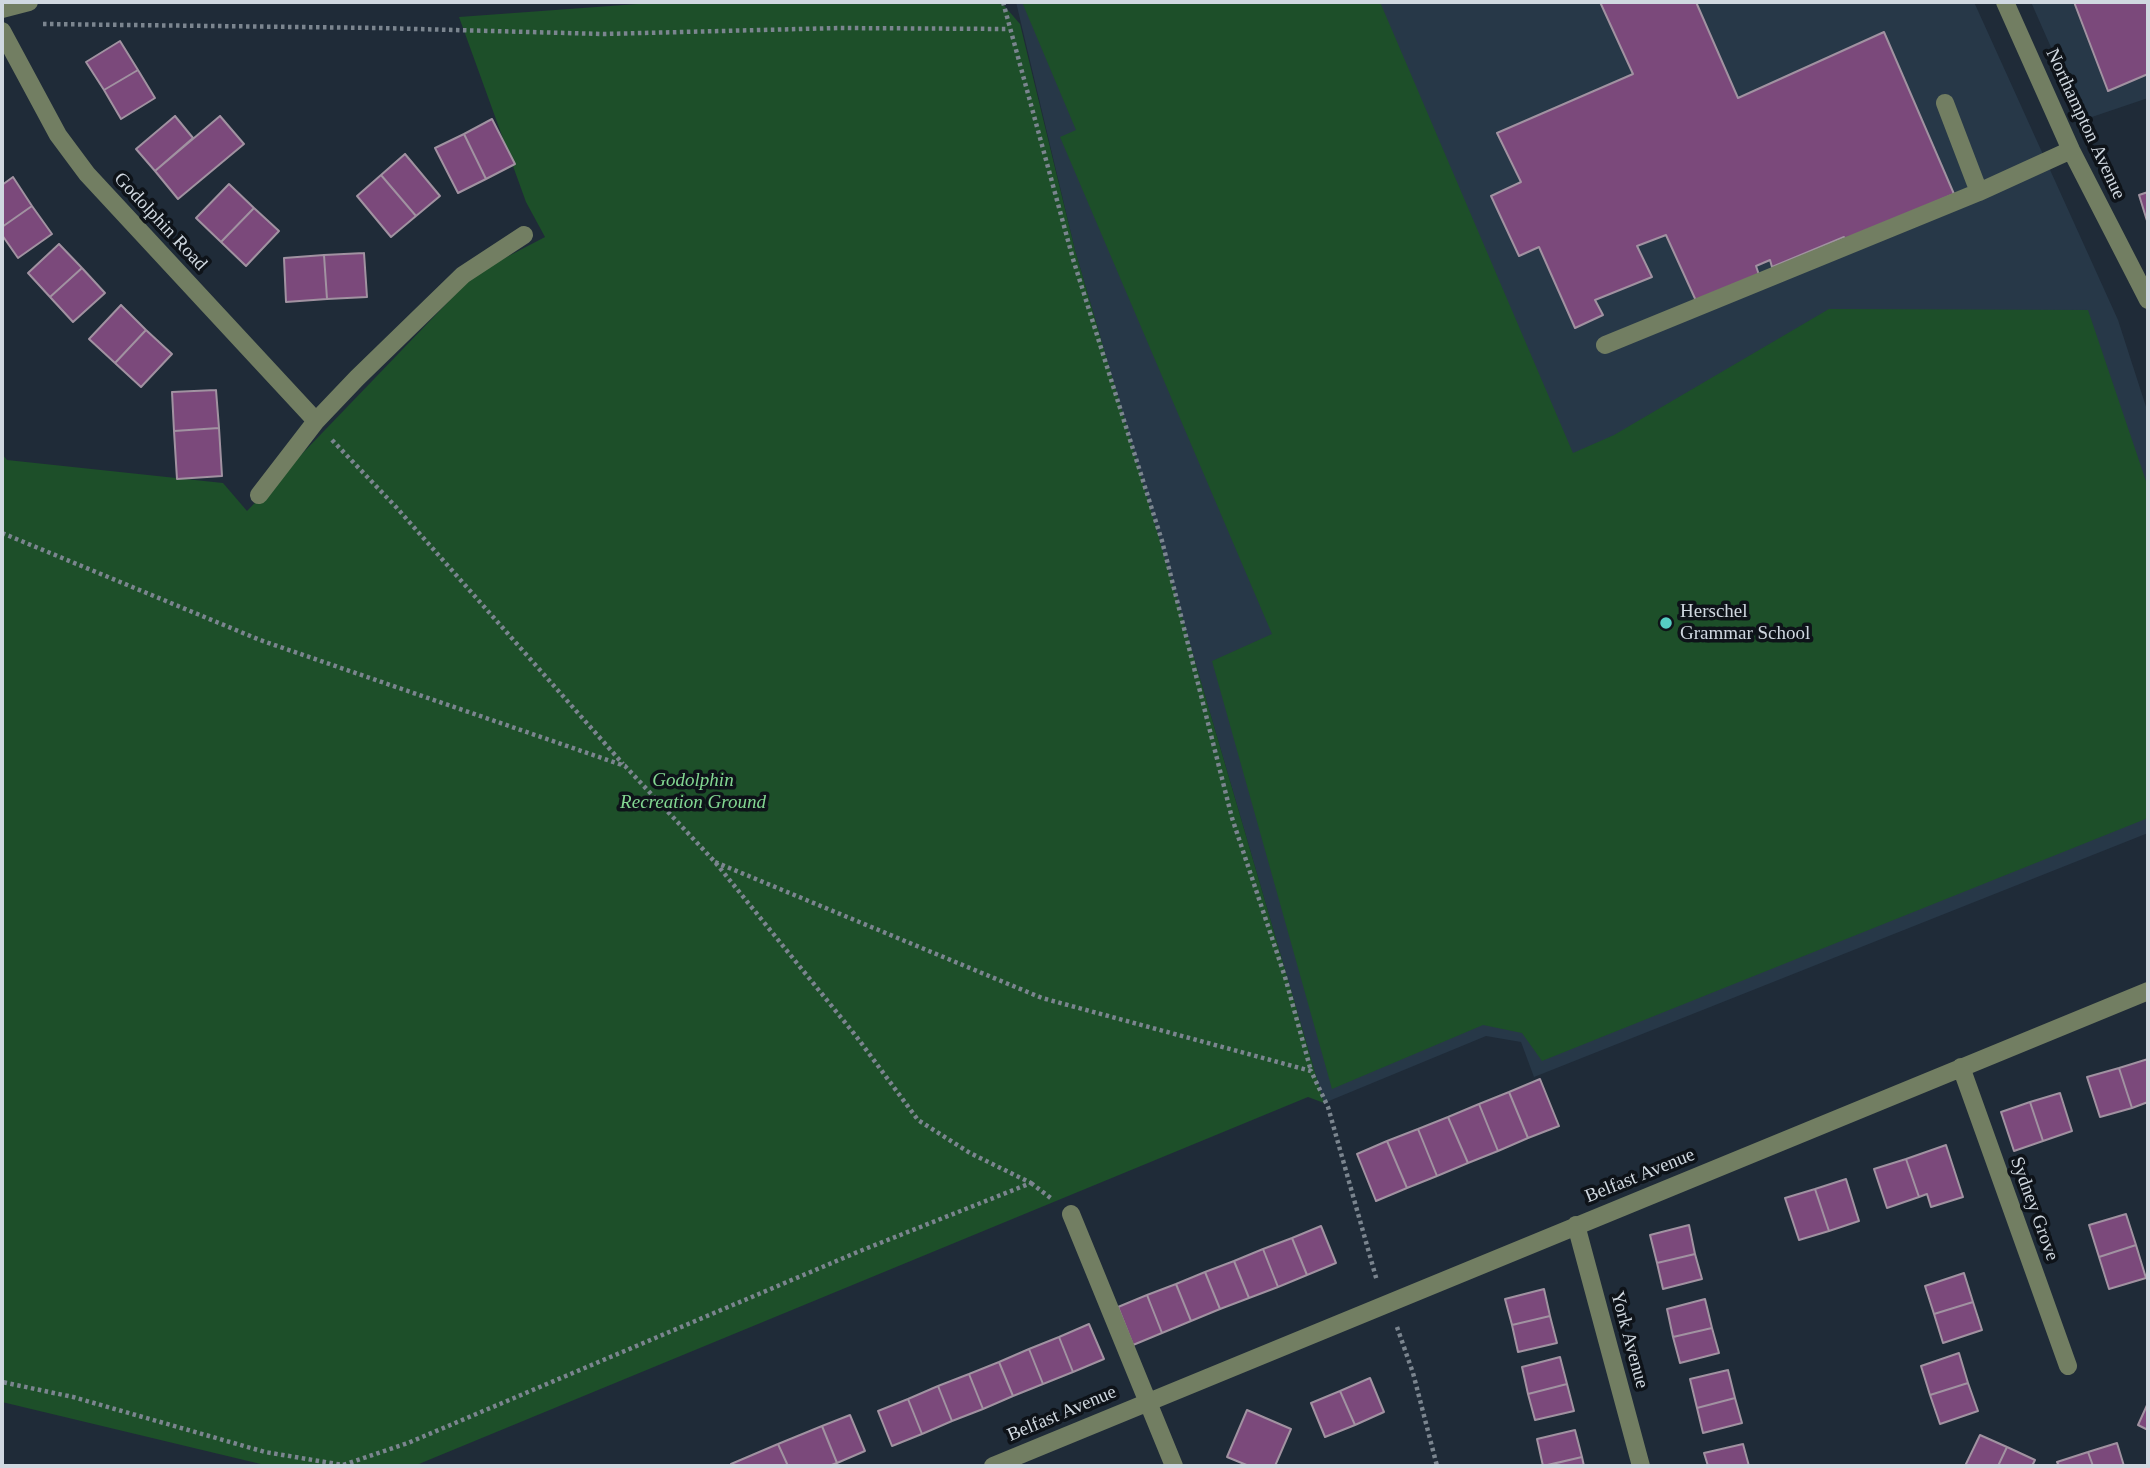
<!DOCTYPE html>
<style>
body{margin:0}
#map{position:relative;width:2150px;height:1468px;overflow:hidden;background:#1f2b38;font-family:"Times New Roman",serif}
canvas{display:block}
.frame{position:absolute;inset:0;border:4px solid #d0d8e0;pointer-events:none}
</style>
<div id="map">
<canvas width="2150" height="1468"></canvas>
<div class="frame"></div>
</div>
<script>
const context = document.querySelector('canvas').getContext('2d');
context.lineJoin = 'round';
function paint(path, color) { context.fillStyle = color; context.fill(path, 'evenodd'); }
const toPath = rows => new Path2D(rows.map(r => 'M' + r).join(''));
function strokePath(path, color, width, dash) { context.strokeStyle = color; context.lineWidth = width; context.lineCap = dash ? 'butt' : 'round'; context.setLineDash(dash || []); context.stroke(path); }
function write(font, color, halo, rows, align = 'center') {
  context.font = font + ' "Times New Roman",serif'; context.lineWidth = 7; context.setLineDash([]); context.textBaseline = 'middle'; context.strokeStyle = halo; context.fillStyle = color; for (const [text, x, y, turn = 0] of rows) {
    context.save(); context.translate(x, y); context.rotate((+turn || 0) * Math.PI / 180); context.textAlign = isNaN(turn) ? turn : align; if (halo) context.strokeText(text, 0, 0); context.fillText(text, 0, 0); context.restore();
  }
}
paint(toPath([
 [1016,2,1974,2,2118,320,2148,413,2148,833,1534,1077,1521,1042,1486,1036,1324,1103,1075,250],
 [2031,2,2148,2,2148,98,2083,120]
]), '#273848');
paint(toPath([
 [665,2,1001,2,1020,24,1075,250,1324,1103,1308,1097,414,1466,269,1466,2,1402,2,454,7,460,223,483,247,511,476,273,545,237,526,202,459,17],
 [1022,2,1380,2,1573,453,1614,435,1829,309,2088,310,2148,487,2148,818,1542,1061,1522,1033,1483,1025,1332,1089,1212,661,1272,634,1060,137,1076,130]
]), '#1d4f29');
const building = toPath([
 [1600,2,1696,2,1738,98,1884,32,1954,194,1847,241,1844,237,1772,267,1770,260,1756,266,1760,278,1697,303,1666,235,1637,246,1652,277,1595,300,1603,315,1575,328,1539,247,1519,256,1491,196,1521,182,1497,133,1633,74,1600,2],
 [2074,2,2148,2,2148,74,2108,91,2074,2],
 [120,41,138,70,104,90,86,62,120,41],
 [138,70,155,98,121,119,104,90,138,70],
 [175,116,193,138,155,171,136,149,175,116],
 [220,116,244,144,178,199,155,171,220,116],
 [492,119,515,164,486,179,464,134,492,119],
 [464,134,486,179,458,193,435,148,464,134],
 [405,154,440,196,416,216,381,175,405,154],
 [381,175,416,216,391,237,357,196,381,175],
 [13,177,32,206,2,227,2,185,13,177],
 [229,184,254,208,221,242,196,218,229,184],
 [2148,192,2148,224,2139,195,2148,192],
 [32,206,52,234,18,258,2,235,2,227,32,206],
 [254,208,279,231,246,266,221,242,254,208],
 [59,244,82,268,50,297,28,273,59,244],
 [364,253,367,297,327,299,324,255,364,253],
 [324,255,327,299,286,302,284,258,324,255],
 [82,268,105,293,73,322,50,297,82,268],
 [121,305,146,330,115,363,89,339,121,305],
 [146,330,172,354,141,387,115,363,146,330],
 [216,390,219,428,174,431,172,392,216,390],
 [219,428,222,476,177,479,174,431,219,428],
 [2148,1059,2148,1102,2132,1108,2119,1068,2148,1059],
 [2119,1068,2132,1108,2100,1117,2087,1077,2119,1068],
 [1540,1079,1559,1126,1528,1138,1509,1092,1540,1079],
 [1509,1092,1528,1138,1498,1151,1479,1104,1509,1092],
 [2060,1093,2072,1131,2043,1141,2030,1102,2060,1093],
 [2030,1102,2043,1141,2014,1151,2001,1112,2030,1102],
 [1479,1104,1498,1151,1468,1163,1448,1117,1479,1104],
 [1448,1117,1468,1163,1437,1176,1418,1129,1448,1117],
 [1418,1129,1437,1176,1407,1188,1387,1141,1418,1129],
 [1387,1141,1407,1188,1376,1201,1357,1154,1387,1141],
 [1946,1145,1963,1197,1931,1207,1927,1194,1919,1197,1906,1159,1946,1145],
 [1906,1159,1919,1197,1887,1208,1874,1169,1906,1159],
 [1846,1179,1859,1221,1829,1231,1815,1189,1846,1179],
 [1815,1189,1829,1231,1799,1240,1785,1198,1815,1189],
 [2126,1214,2136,1245,2099,1257,2089,1225,2126,1214],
 [1689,1225,1695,1254,1657,1263,1650,1235,1689,1225],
 [1321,1226,1336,1263,1307,1275,1292,1238,1321,1226],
 [1292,1238,1307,1275,1278,1287,1263,1249,1292,1238],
 [2136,1245,2146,1278,2109,1289,2099,1257,2136,1245],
 [1263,1249,1278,1287,1249,1298,1234,1261,1263,1249],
 [1695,1254,1702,1279,1663,1289,1657,1263,1695,1254],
 [1234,1261,1249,1298,1220,1309,1205,1272,1234,1261],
 [1205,1272,1220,1309,1191,1321,1176,1284,1205,1272],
 [1964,1273,1973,1302,1934,1314,1925,1286,1964,1273],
 [1176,1284,1191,1321,1162,1333,1147,1295,1176,1284],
 [1544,1289,1550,1316,1512,1325,1505,1299,1544,1289],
 [1147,1295,1162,1333,1133,1345,1118,1307,1147,1295],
 [1705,1299,1712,1328,1673,1337,1667,1309,1705,1299],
 [1973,1302,1982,1330,1943,1343,1934,1314,1973,1302],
 [1550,1316,1557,1343,1518,1352,1512,1325,1550,1316],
 [1089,1324,1104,1359,1073,1372,1059,1337,1089,1324],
 [1712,1328,1719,1353,1680,1363,1673,1337,1712,1328],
 [1059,1337,1073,1372,1043,1384,1029,1349,1059,1337],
 [1029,1349,1043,1384,1013,1396,999,1362,1029,1349],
 [1959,1353,1968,1383,1930,1395,1921,1366,1959,1353],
 [1560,1357,1567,1384,1528,1394,1522,1367,1560,1357],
 [999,1362,1013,1396,983,1409,969,1374,999,1362],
 [1728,1370,1735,1398,1697,1408,1690,1379,1728,1370],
 [969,1374,983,1409,952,1421,938,1386,969,1374],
 [1370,1378,1384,1412,1355,1425,1340,1391,1370,1378],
 [1968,1383,1978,1411,1940,1424,1930,1395,1968,1383],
 [1567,1384,1574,1411,1535,1420,1528,1394,1567,1384],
 [938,1386,952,1421,922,1434,908,1399,938,1386],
 [1340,1391,1355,1425,1325,1437,1311,1403,1340,1391],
 [1735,1398,1742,1423,1703,1433,1697,1408,1735,1398],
 [908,1399,922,1434,892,1446,878,1411,908,1399],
 [2148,1403,2148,1430,2138,1425,2148,1403],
 [1247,1410,1291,1429,1275,1466,1249,1466,1227,1457,1247,1410],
 [850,1415,865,1451,837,1463,822,1426,850,1415],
 [822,1426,837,1463,829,1466,788,1466,778,1444,822,1426],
 [1575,1430,1582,1457,1543,1466,1537,1439,1575,1430],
 [1980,1435,2007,1447,1998,1466,1965,1466,1980,1435],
 [2117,1443,2124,1466,2093,1466,2088,1452,2117,1443],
 [778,1444,788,1466,732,1466,731,1464,778,1444],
 [1743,1444,1749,1466,1708,1466,1704,1453,1743,1444],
 [2007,1447,2035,1460,2032,1466,1998,1466,2007,1447],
 [2088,1452,2093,1466,2059,1466,2057,1462,2088,1452],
 [1582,1457,1584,1466,1544,1466,1582,1457]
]);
paint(building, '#7b497b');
strokePath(building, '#a192a1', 2);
strokePath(toPath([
 [1003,2,1073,259,1162,541,1232,818,1285,977,1311,1071],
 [43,24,380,28,603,34,839,28,1008,29],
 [332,440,396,507,623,764],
 [2,533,260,640,625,766,715,862,856,1036,918,1120,970,1153,1031,1183,860,1251,408,1443,343,1465,265,1452,73,1397,2,1382],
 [715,862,1042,998,1311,1071,1328,1107,1377,1281],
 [1031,1183,1052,1199],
 [1397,1327,1413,1373,1437,1466]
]), '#7b858f', 4.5, [3.5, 3.5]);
strokePath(toPath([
 [2005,2,2071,150,2148,300],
 [2,9,29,2],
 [2,31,58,135,87,174,316,421],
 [1945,103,1979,192,2071,150],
 [1605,345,1979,192],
 [259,495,316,421,357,378,463,275,524,235],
 [1961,1067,2068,1366],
 [1071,1214,1174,1466],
 [1576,1225,1641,1466],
 [993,1466,2148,991]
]), '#727e62', 18);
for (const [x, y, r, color] of [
 [1666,623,7,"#56cec4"]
]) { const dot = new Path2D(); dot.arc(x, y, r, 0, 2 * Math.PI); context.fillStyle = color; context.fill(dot); strokePath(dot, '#0e1319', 2.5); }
write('19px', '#d0d8e0', '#0e1319', [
 ["Northampton Avenue",2085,124,65],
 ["Godolphin Road",160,222,47],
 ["Belfast Avenue",1640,1176,-22],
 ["Sydney Grove",2034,1209,70],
 ["York Avenue",1629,1340,75],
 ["Belfast Avenue",1062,1414,-23]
]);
write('19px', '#d0d8e0', '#0e1319', [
 ["Herschel",1680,612],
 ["Grammar School",1680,634]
], 'left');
write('italic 19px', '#82d691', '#0e1319', [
 ["Godolphin",693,781],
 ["Recreation Ground",693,803]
]);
</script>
